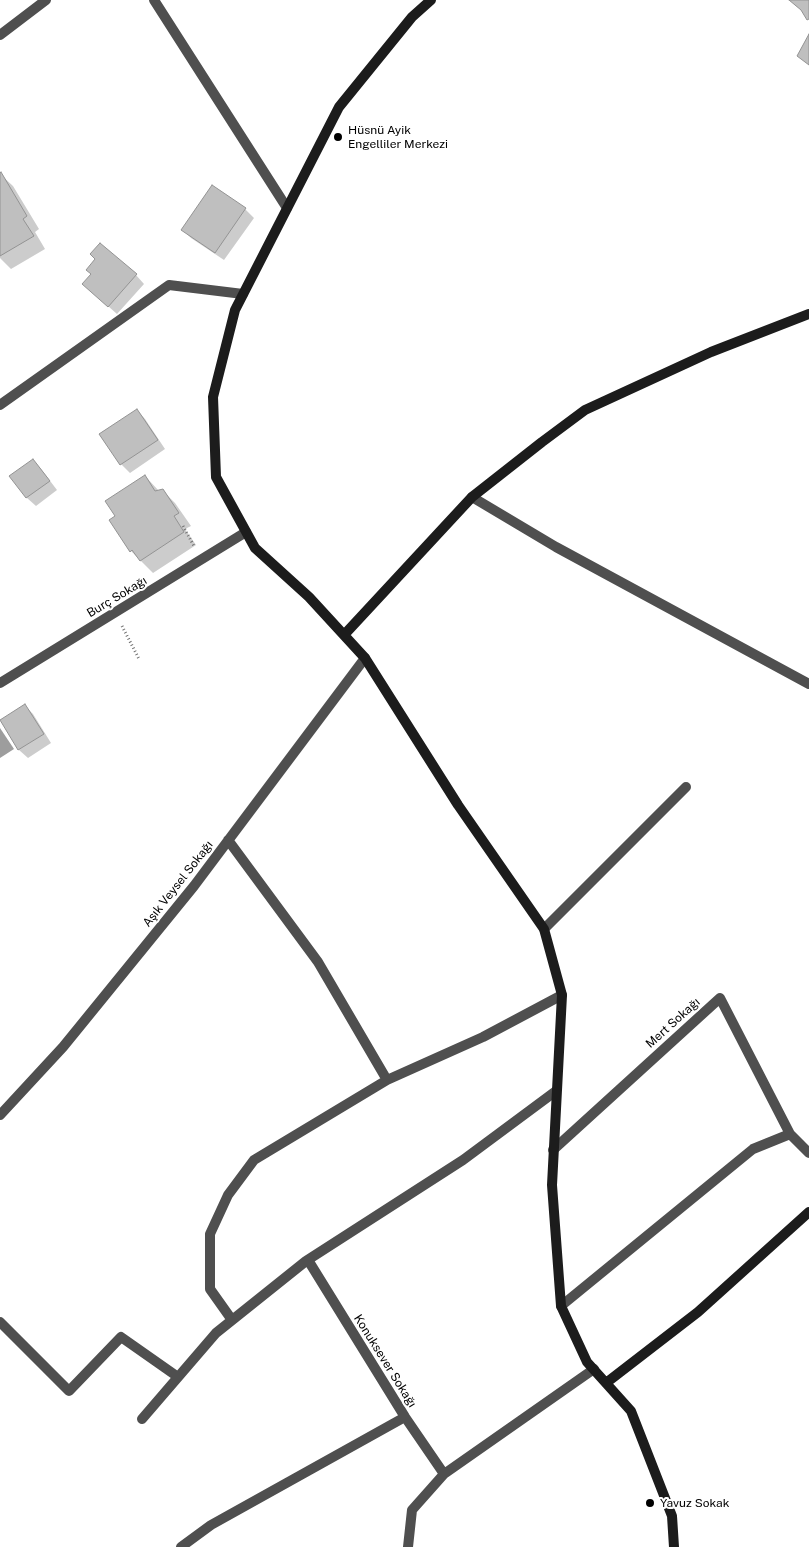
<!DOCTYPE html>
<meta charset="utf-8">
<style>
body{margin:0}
canvas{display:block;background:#fff}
</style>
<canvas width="809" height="1547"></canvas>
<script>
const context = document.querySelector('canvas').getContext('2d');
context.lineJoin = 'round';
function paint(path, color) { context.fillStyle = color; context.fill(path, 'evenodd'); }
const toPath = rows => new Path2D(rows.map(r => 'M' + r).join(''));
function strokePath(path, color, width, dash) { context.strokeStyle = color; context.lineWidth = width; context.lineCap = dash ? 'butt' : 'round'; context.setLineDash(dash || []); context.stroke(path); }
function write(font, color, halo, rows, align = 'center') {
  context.font = font + ' "Public Sans",sans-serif'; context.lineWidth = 4; context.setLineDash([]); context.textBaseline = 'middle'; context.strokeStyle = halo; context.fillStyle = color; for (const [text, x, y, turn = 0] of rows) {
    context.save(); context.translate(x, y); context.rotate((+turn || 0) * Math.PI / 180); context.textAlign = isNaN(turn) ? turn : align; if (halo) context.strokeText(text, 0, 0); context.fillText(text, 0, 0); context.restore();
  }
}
paint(toPath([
 [0,728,14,749,0,758]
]), '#9d9d9d');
paint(toPath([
 [0,174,13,186,39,229,35,232,45,249,11,269,0,258],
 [213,187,245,209,254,218,224,260,191,238,183,230],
 [96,259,136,275,144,284,117,314,92,292,93,274],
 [137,410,145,419,165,449,130,473,121,464,101,434],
 [33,460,41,469,57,490,36,506,27,498,11,477],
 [145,476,159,491,162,490,175,503,191,526,185,529,196,545,153,573,131,551,116,516],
 [25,706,33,714,51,743,28,758,19,750,1,720]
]), '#0003');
const building = toPath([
 [789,0,809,0,809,19,807,20,801,10,789,0],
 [809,34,809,65,797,56,809,34],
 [1,172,27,216,23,219,34,236,0,256,0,173,1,172],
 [212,185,246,208,215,253,181,230,212,185],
 [100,243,137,274,108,307,82,284,91,274,86,270,95,259,90,254,100,243],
 [137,409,158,440,120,465,99,434,137,409],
 [33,459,50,481,26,498,9,476,33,459],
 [145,475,155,491,163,489,179,513,174,516,184,532,140,561,132,550,130,552,109,520,115,516,105,501,145,475],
 [25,704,44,734,18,750,0,720,25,704]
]);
paint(building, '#bfbfbf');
strokePath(building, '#939393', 1);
strokePath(toPath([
 [183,526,194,546],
 [122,626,139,659]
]), '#717171', 3, [1, 2.5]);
strokePath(toPath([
 [154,0,287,208],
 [0,35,46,0],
 [0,405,169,285,243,294],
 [472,497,556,547,809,684],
 [0,683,246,532],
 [228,840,318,962,387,1080],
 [544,929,686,787],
 [0,1115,63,1047,194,886,365,658],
 [553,1150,720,998,790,1134,809,1153],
 [308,1260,405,1417,444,1474],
 [561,1306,753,1149,790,1134],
 [232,1320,210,1289,210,1234,228,1195,254,1160,387,1080,483,1037,562,995],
 [0,1322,69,1391,121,1337,178,1377],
 [142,1419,216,1333,306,1261,463,1160,556,1091],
 [181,1547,211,1525,405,1417],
 [408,1547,412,1510,444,1474,594,1369]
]), '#4f4f4f', 10);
strokePath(toPath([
 [431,0,412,17,339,107,235,310,213,397,216,477,255,548,309,597,365,658,458,805,544,929,562,995,552,1185,561,1306,587,1362,631,1411,672,1516,674,1547],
 [344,635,472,497,542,442,585,410,711,352,809,314],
 [606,1383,698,1312,809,1212]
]), '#1c1c1c', 10);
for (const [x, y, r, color] of [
 [338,137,5,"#000"],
 [650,1503,5,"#000"]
]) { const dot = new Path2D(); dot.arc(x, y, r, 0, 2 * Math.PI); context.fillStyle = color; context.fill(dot); strokePath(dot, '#fff', 2); }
write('12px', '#000', '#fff', [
 ["Hüsnü Ayik",348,130],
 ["Engelliler Merkezi",348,144],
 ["Yavuz Sokak",660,1503]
], 'left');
write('12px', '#000', '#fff', [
 ["Burç Sokağı",117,597,-31],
 ["Aşık Veysel Sokağı",178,884,-52],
 ["Mert Sokağı",673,1023,-42],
 ["Konuksever Sokağı",385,1361,58]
]);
</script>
